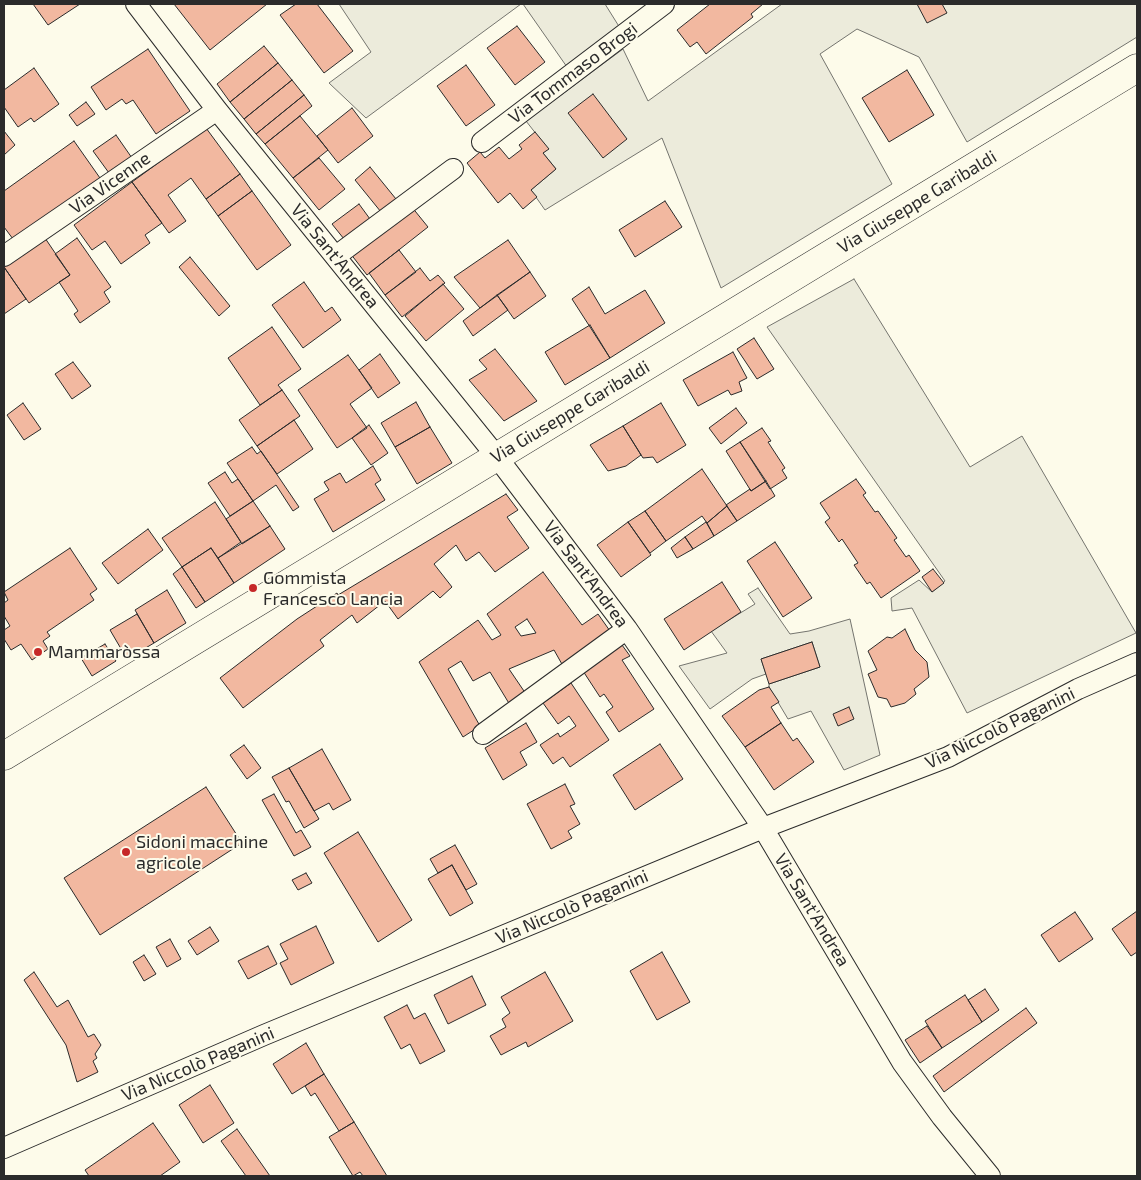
<!DOCTYPE html>
<meta charset="utf-8">
<style>
body{margin:0}
#map{position:relative;width:1141px;height:1180px;overflow:hidden;background:#fdfbea;font-family:"Exo 2",sans-serif}
canvas{display:block}
.frame{position:absolute;inset:0;border:5px solid #2b2b2b;pointer-events:none}
</style>
<div id="map">
<canvas width="1141" height="1180"></canvas>
<div class="frame"></div>
</div>
<script>
const context = document.querySelector('canvas').getContext('2d');
context.lineJoin = 'round';
function paint(path, color) { context.fillStyle = color; context.fill(path, 'evenodd'); }
const toPath = rows => new Path2D(rows.map(r => 'M' + r).join(''));
function strokePath(path, color, width, dash) { context.strokeStyle = color; context.lineWidth = width; context.lineCap = dash ? 'butt' : 'round'; context.setLineDash(dash || []); context.stroke(path); }
function write(font, color, halo, rows, align = 'center') {
  context.font = font + ' "Exo 2",sans-serif'; context.lineWidth = 4; context.setLineDash([]); context.textBaseline = 'middle'; context.strokeStyle = halo; context.fillStyle = color; for (const [text, x, y, turn = 0] of rows) {
    context.save(); context.translate(x, y); context.rotate((+turn || 0) * Math.PI / 180); context.textAlign = isNaN(turn) ? turn : align; if (halo) context.strokeText(text, 0, 0); context.fillText(text, 0, 0); context.restore();
  }
}
const green = toPath([
 [339,4,521,4,366,118,329,83,371,52,339,4],
 [523,4,605,4,620,28,567,67,523,4],
 [782,4,1137,4,1137,37,967,142,919,57,857,29,820,54,892,184,721,288,662,138,545,210,531,190,556,169,543,153,548,149,526,121,623,49,648,101,782,4],
 [854,279,970,467,1022,436,1136,633,967,713,912,608,892,611,891,598,919,580,932,592,945,581,767,327,854,279],
 [758,588,790,634,809,631,850,619,880,755,844,770,811,711,788,719,769,687,769,684,820,667,812,642,761,659,766,674,752,679,710,709,679,666,727,653,711,631,755,604,748,594,758,588]
]);
paint(green, '#ecebdb');
strokePath(green, '#74746e', 1);
const building = toPath([
 [33,4,80,4,48,25,33,4],
 [174,4,267,4,210,50,174,4],
 [296,4,317,4,353,51,324,73,280,15,296,4],
 [710,4,763,4,751,14,753,17,706,54,697,42,690,47,677,30,710,4],
 [917,4,942,4,947,13,927,23,917,4],
 [517,26,545,62,515,85,487,48,517,26],
 [264,46,278,63,230,102,217,84,264,46],
 [148,49,190,111,156,134,133,100,126,104,122,99,106,110,91,87,148,49],
 [278,63,292,80,244,119,230,102,278,63],
 [466,65,495,105,466,126,437,86,466,65],
 [34,68,59,104,34,122,31,118,18,127,4,107,4,90,34,68],
 [907,70,934,115,889,142,862,98,907,70],
 [292,80,304,95,256,134,244,119,292,80],
 [593,94,627,139,603,158,568,113,593,94],
 [304,95,312,106,265,144,256,134,304,95],
 [86,102,95,114,77,126,69,115,86,102],
 [352,108,373,136,338,163,317,136,352,108],
 [300,116,328,150,293,178,265,144,300,116],
 [206,128,240,174,206,199,191,178,168,195,186,221,169,233,132,182,206,128],
 [4,131,15,145,4,155,4,131],
 [535,132,549,149,543,153,556,169,531,190,537,197,523,209,510,193,498,203,467,163,480,152,485,158,499,147,509,159,522,149,519,145,535,132],
 [116,135,132,158,109,173,93,151,116,135],
 [74,141,100,178,13,239,4,227,4,191,74,141],
 [319,158,345,189,319,210,293,178,319,158],
 [370,167,396,199,381,212,355,180,370,167],
 [240,174,252,191,218,216,206,199,240,174],
 [132,182,162,223,145,235,150,243,121,264,105,241,92,250,74,225,132,182],
 [252,191,291,245,257,270,218,216,252,191],
 [665,201,682,227,635,257,619,230,665,201],
 [359,204,370,219,344,239,332,224,359,204],
 [411,206,428,227,367,275,350,253,411,206],
 [45,238,70,275,29,303,4,267,45,238],
 [77,238,111,287,104,292,110,302,80,323,74,314,78,311,59,282,70,275,55,254,77,238],
 [508,240,530,272,480,308,454,277,508,240],
 [399,250,416,272,385,295,369,273,399,250],
 [190,257,230,306,219,316,179,267,190,257],
 [4,267,26,299,4,314,4,267],
 [420,268,430,281,438,275,445,283,402,317,385,295,420,268],
 [530,272,546,296,514,319,497,295,530,272],
 [304,282,325,312,332,307,341,320,303,348,272,305,304,282],
 [443,284,464,309,426,341,405,316,443,284],
 [589,287,605,314,645,290,665,323,610,358,572,299,589,287],
 [497,295,508,310,473,336,463,321,497,295],
 [590,325,610,358,565,385,545,352,590,325],
 [272,327,301,369,278,385,282,390,260,405,228,358,272,327],
 [754,338,774,369,757,379,737,349,754,338],
 [495,349,537,401,504,421,469,380,487,369,479,360,495,349],
 [733,352,747,378,739,382,742,391,731,395,728,390,698,406,683,380,733,352],
 [380,354,400,383,378,398,359,370,380,354],
 [348,355,372,388,350,404,367,428,337,448,298,390,348,355],
 [73,362,91,386,72,399,55,374,73,362],
 [282,390,300,416,257,446,239,420,282,390],
 [416,402,430,427,395,447,381,423,416,402],
 [23,403,41,429,24,440,7,415,23,403],
 [661,403,686,445,657,463,653,457,643,458,623,426,661,403],
 [736,408,747,423,721,444,709,428,736,408],
 [294,420,313,449,277,474,257,446,294,420],
 [369,425,388,453,371,465,352,438,369,425],
 [623,426,641,455,626,466,608,471,590,445,623,426],
 [430,427,452,463,417,484,395,447,430,427],
 [762,428,771,441,768,442,785,468,782,470,787,478,770,489,740,442,762,428],
 [740,442,766,481,751,491,726,451,740,442],
 [252,447,257,454,261,451,299,507,293,511,276,485,253,501,227,463,252,447],
 [373,466,381,480,375,484,385,500,333,532,314,499,329,490,324,482,340,473,346,483,373,466],
 [702,469,727,506,707,523,702,516,666,541,645,511,702,469],
 [225,472,232,483,238,479,253,501,230,516,208,483,225,472],
 [856,479,866,493,863,495,875,512,878,511,897,538,894,540,906,557,909,555,920,571,881,598,870,582,867,584,854,565,858,563,842,539,839,542,825,522,830,518,820,503,856,479],
 [766,481,775,496,737,521,726,505,750,489,751,491,766,481],
 [506,494,518,510,507,517,529,548,495,572,479,552,466,561,456,545,434,564,452,587,440,598,433,591,398,619,385,601,357,623,352,615,320,640,324,646,243,708,220,678,297,619,337,593,338,595,506,494],
 [253,501,270,526,242,544,226,519,253,501],
 [215,502,241,542,218,558,211,548,182,567,162,538,215,502],
 [727,506,737,521,714,536,707,523,727,506],
 [645,511,666,541,650,553,628,522,645,511],
 [628,522,651,555,621,577,597,545,628,522],
 [706,522,714,536,693,549,685,537,706,522],
 [270,526,285,549,234,583,218,558,270,526],
 [148,529,163,550,118,584,102,563,148,529],
 [685,537,693,549,677,558,671,548,685,537],
 [775,542,812,598,783,617,747,561,775,542],
 [70,548,97,589,90,594,94,600,47,632,50,636,43,641,48,649,32,660,21,644,11,650,4,639,4,630,10,626,4,616,4,603,8,600,4,592,70,548],
 [211,548,234,583,205,602,182,567,211,548],
 [182,567,205,602,196,608,173,574,182,567],
 [933,569,944,583,932,592,922,577,933,569],
 [543,572,582,625,598,614,610,631,563,666,554,650,509,669,526,694,510,705,490,672,473,681,461,661,448,669,480,726,463,737,419,662,478,620,492,640,501,635,487,614,543,572],
 [527,619,536,633,521,636,515,627,527,619],
 [722,582,741,612,684,650,664,619,722,582],
 [167,590,186,623,154,643,135,610,167,590],
 [137,614,154,643,127,659,110,630,137,614],
 [905,629,915,650,927,662,929,677,914,689,916,694,905,703,891,707,887,699,878,697,868,674,877,670,868,651,887,637,892,638,905,629],
 [812,642,820,667,769,684,761,659,812,642],
 [105,644,116,661,92,676,81,658,105,644],
 [622,645,630,656,622,660,654,709,619,732,606,712,613,707,604,694,600,697,583,671,622,645],
 [571,683,609,740,570,767,563,757,553,764,540,745,558,733,560,737,576,726,569,716,558,724,543,703,571,683],
 [769,687,779,702,771,707,781,723,745,747,722,716,759,690,769,687],
 [849,707,854,719,838,726,833,714,849,707],
 [526,723,537,742,520,752,527,765,503,780,485,748,526,723],
 [781,723,793,741,797,738,814,762,774,790,745,747,781,723],
 [660,744,683,779,635,810,613,775,660,744],
 [244,745,261,768,247,779,230,755,244,745],
 [322,749,351,800,333,810,329,803,314,811,289,768,322,749],
 [289,768,319,819,304,828,289,801,286,802,272,777,289,768],
 [565,784,575,804,570,806,580,824,568,831,572,838,551,849,527,804,565,784],
 [206,787,242,843,100,935,64,878,206,787],
 [274,794,296,833,301,830,311,847,294,856,262,800,274,794],
 [358,832,412,920,378,942,324,853,358,832],
 [455,845,477,884,466,890,452,865,438,873,430,859,455,845],
 [452,865,473,903,450,916,428,879,452,865],
 [306,873,312,883,298,890,292,880,306,873],
 [1137,911,1137,952,1131,956,1112,929,1137,911],
 [1075,912,1093,939,1059,962,1041,935,1075,912],
 [316,926,334,963,291,985,280,963,288,959,280,944,316,926],
 [210,927,219,941,197,955,188,941,210,927],
 [170,939,181,959,167,967,156,947,170,939],
 [268,946,277,964,248,979,238,961,268,946],
 [662,952,690,1002,657,1020,630,971,662,952],
 [144,955,156,974,144,981,133,962,144,955],
 [34,972,57,1007,68,1000,88,1037,94,1034,101,1045,95,1054,97,1058,93,1061,98,1072,77,1082,66,1045,24,980,34,972],
 [545,972,573,1021,528,1047,526,1042,501,1055,490,1036,506,1027,502,1019,510,1013,501,997,545,972],
 [472,976,486,1005,448,1024,434,995,472,976],
 [985,989,999,1010,982,1022,968,1000,985,989],
 [965,995,982,1022,942,1048,925,1021,965,995],
 [407,1005,414,1019,425,1013,445,1051,420,1064,410,1044,401,1049,384,1017,407,1005],
 [1026,1008,1037,1023,944,1092,933,1076,1026,1008],
 [927,1026,942,1048,920,1063,905,1040,927,1026],
 [306,1043,324,1074,292,1094,273,1064,306,1043],
 [324,1074,354,1122,339,1131,315,1093,311,1096,305,1086,324,1074],
 [210,1085,234,1123,203,1143,179,1105,210,1085],
 [354,1122,387,1176,363,1176,360,1172,353,1176,329,1137,354,1122],
 [153,1123,180,1162,160,1176,89,1176,85,1170,153,1123],
 [237,1129,270,1176,246,1176,221,1141,237,1129]
]);
paint(building, '#f2b8a0');
strokePath(building, '#2b2b2b', 1);
const street = toPath([
 [136,4,217,110,497,457,627,629,763,828,902,1062,942,1117,990,1176],
 [482,142,664,4],
 [4,256,217,110],
 [336,256,453,169],
 [483,734,627,629],
 [4,1148,264,1035,763,828,948,757,1078,689,1137,663]
]);
const secondary = toPath([
 [4,756,1137,68]
]);
strokePath(street, '#2b2b2b', 22);
strokePath(secondary, '#2b2b2b', 29);
strokePath(street, '#fdfbea', 20);
strokePath(secondary, '#fdfbea', 28);
for (const [x, y, r, color] of [
 [253,588,5,"#c62828"],
 [38,652,5,"#c62828"],
 [126,852,5,"#c62828"]
]) { const dot = new Path2D(); dot.arc(x, y, r, 0, 2 * Math.PI); context.fillStyle = color; context.fill(dot); strokePath(dot, '#fdfbea', 2); }
write('18px', '#2b2b2b', '#fdfbea', [
 ["Via Tommaso Brogi",573,73,-37],
 ["Via Vicenne",110,183,-35],
 ["Via Giuseppe Garibaldi",917,202,-31],
 ["Via Sant'Andrea",335,256,51],
 ["Via Giuseppe Garibaldi",570,412,-31],
 ["Via Sant'Andrea",586,574,53],
 ["Via Niccolò Paganini",1000,728,-26],
 ["Via Niccolò Paganini",572,907,-23],
 ["Via Sant'Andrea",812,910,59],
 ["Via Niccolò Paganini",198,1064,-23]
]);
write('18px', '#2b2b2b', '#fdfbea', [
 ["Gommista",263,578],
 ["Francesco Lancia",263,599],
 ["Mammaròssa",48,652],
 ["Sidoni macchine",136,842],
 ["agricole",136,863]
], 'left');
</script>
